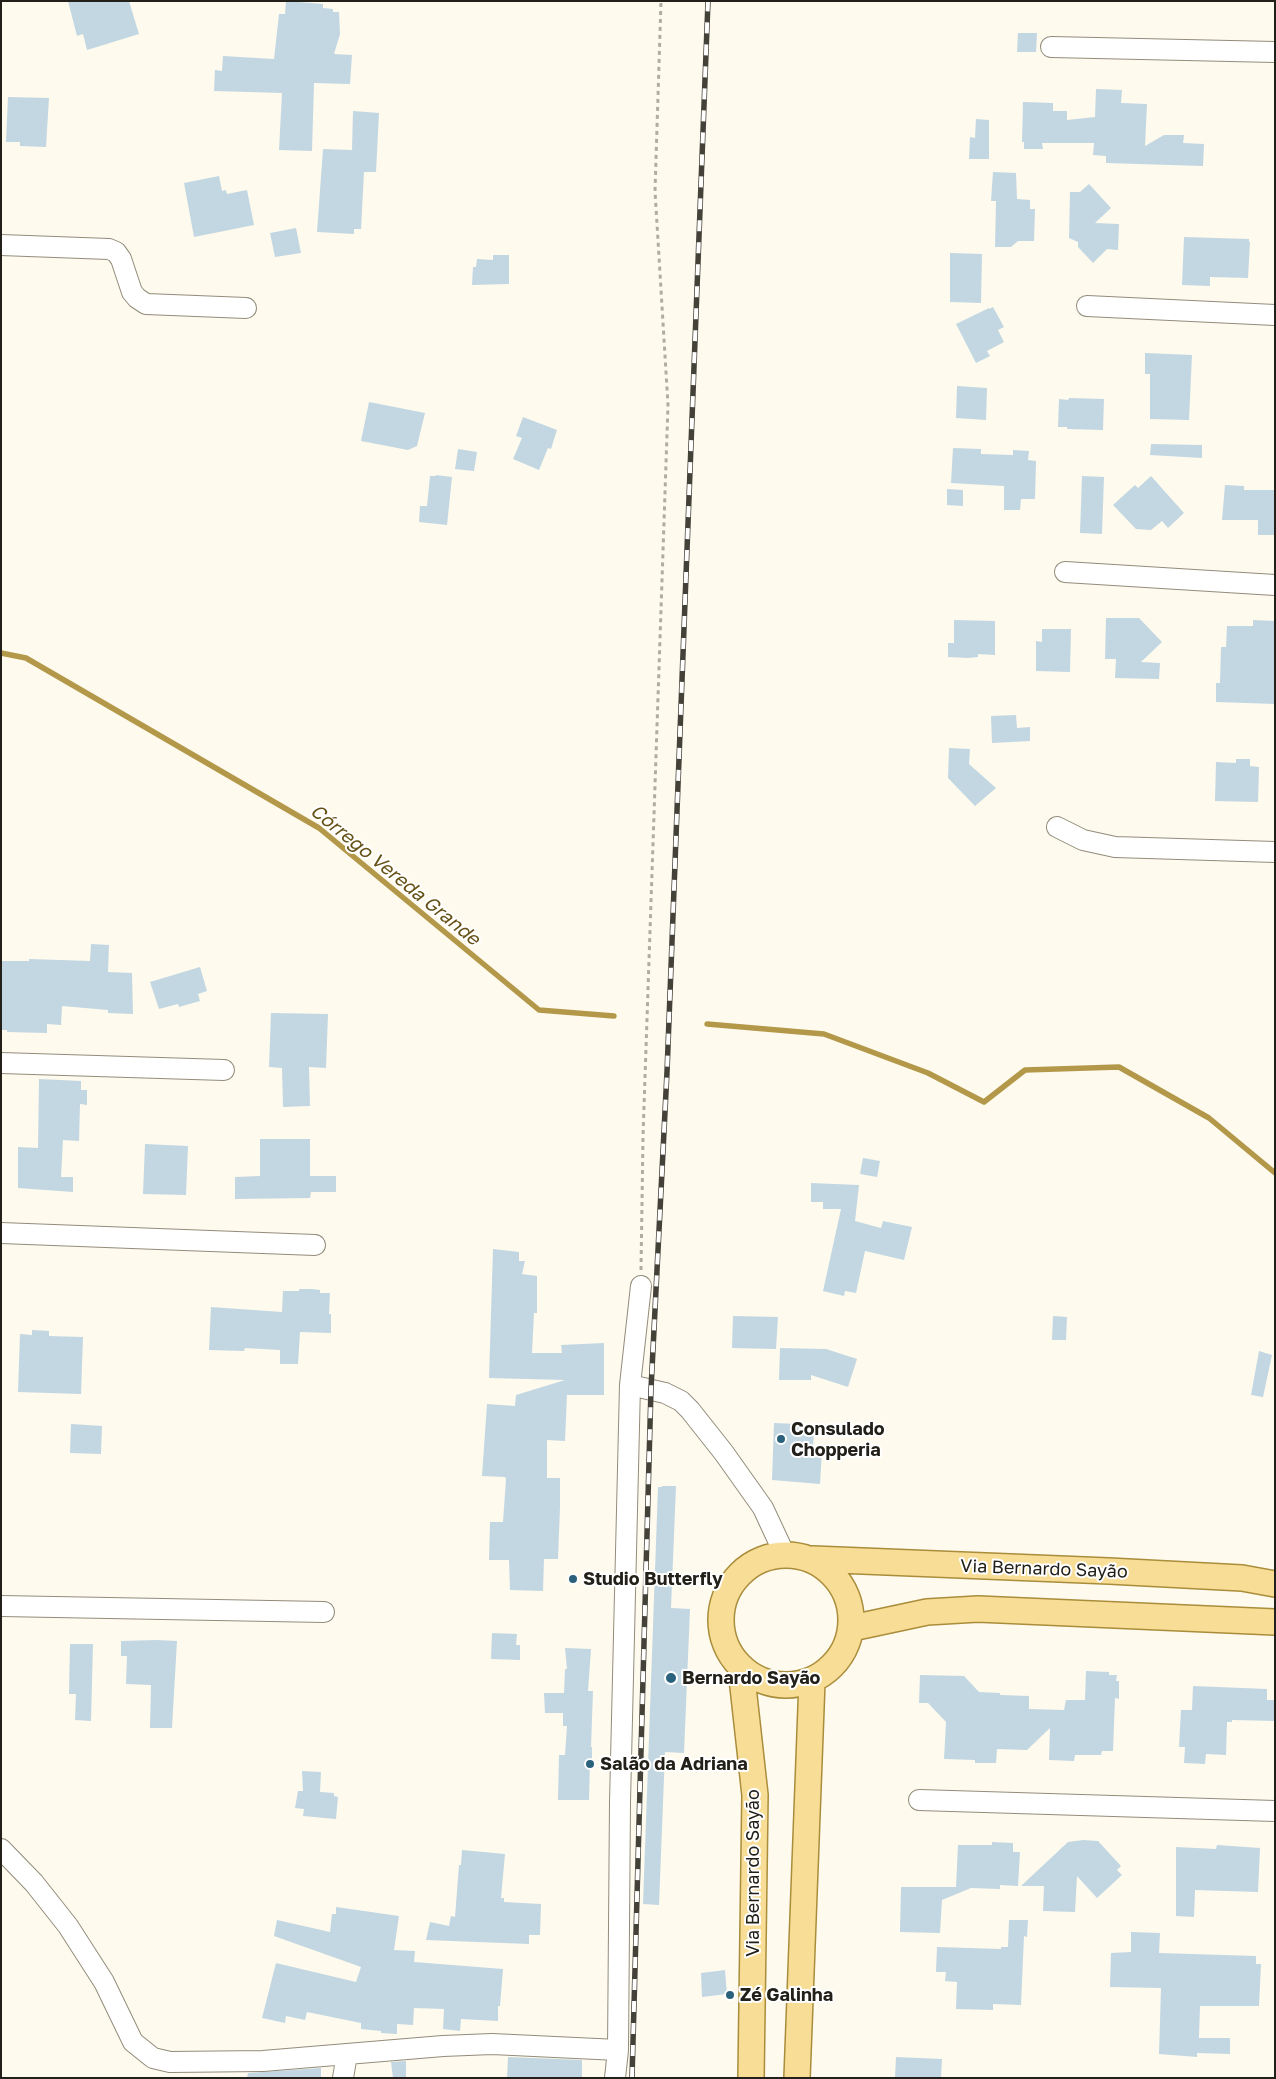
<!DOCTYPE html>
<meta charset="utf-8">
<style>
body{margin:0}
#map{position:relative;width:1276px;height:2079px;overflow:hidden;background:#fefaee;font-family:"Golos Text",sans-serif}
canvas{display:block}
.frame{position:absolute;inset:0;border:2px solid #232019;pointer-events:none}
</style>
<div id="map">
<canvas width="1276" height="2079"></canvas>
<div class="frame"></div>
</div>
<script>
const context = document.querySelector('canvas').getContext('2d');
context.lineJoin = 'round';
const toPath = rows => new Path2D(rows.map(r => 'M' + r).join(''));
function strokePath(path, color, width, dash) { context.strokeStyle = color; context.lineWidth = width; context.lineCap = dash ? 'butt' : 'round'; context.setLineDash(dash || []); context.stroke(path); }
function paint(path, color) { context.fillStyle = color; context.fill(path, 'evenodd'); }
function write(font, color, halo, rows, align = 'center') {
  context.font = font + ' "Golos Text",sans-serif'; context.lineWidth = 4; context.setLineDash([]); context.textBaseline = 'middle'; context.strokeStyle = halo; context.fillStyle = color; for (const [text, x, y, turn = 0] of rows) {
    context.save(); context.translate(x, y); context.rotate((+turn || 0) * Math.PI / 180); context.textAlign = isNaN(turn) ? turn : align; if (halo) context.strokeText(text, 0, 0); context.fillText(text, 0, 0); context.restore();
  }
}
strokePath(toPath([
 [1,653,26,658,319,828,539,1010,614,1016],
 [707,1024,824,1034,928,1073,984,1102,1025,1070,1119,1067,1209,1118,1275,1173]
]), '#b4984a', 5.5);
paint(toPath([
 [68,1,129,1,139,34,87,50,83,34,77,36],
 [286,1,323,4,323,8,333,9,333,12,339,12,340,34,334,54,352,55,350,84,314,83,312,151,279,150,282,93,214,91,215,70,222,71,223,56,274,59,279,14,285,14],
 [1018,33,1037,33,1036,52,1017,52],
 [1096,89,1122,90,1121,103,1147,104,1145,146,1164,135,1184,135,1183,143,1204,144,1203,166,1106,163,1106,156,1093,155,1094,143,1042,143,1043,149,1024,149,1024,142,1022,142,1023,102,1053,103,1053,111,1067,111,1067,120,1095,117],
 [8,97,49,98,46,147,20,146,20,142,6,142],
 [353,111,379,113,376,172,364,172,361,229,354,229,354,234,317,232,323,149,352,150],
 [976,119,989,120,989,159,969,159,970,137,975,138],
 [993,172,1016,173,1017,199,1030,200,1030,209,1035,209,1034,241,1018,241,1011,247,995,247,996,201,991,201],
 [219,176,222,191,226,190,227,194,247,190,254,225,194,237,184,183],
 [1089,184,1111,208,1095,223,1119,224,1118,250,1107,249,1093,263,1078,247,1078,242,1069,238,1070,192,1080,192],
 [296,228,301,253,275,257,270,233],
 [1184,237,1249,239,1249,242,1250,242,1248,278,1210,277,1210,286,1182,285],
 [950,253,982,254,981,303,950,302],
 [493,255,509,255,509,284,472,285,473,267,476,267,477,259,493,260],
 [993,307,1004,327,998,330,1004,342,987,351,990,356,976,363,956,324,989,308,989,309],
 [1145,353,1192,355,1189,420,1150,419,1150,374,1145,374],
 [957,386,987,388,986,420,956,418],
 [1069,398,1104,399,1103,430,1067,429,1067,427,1058,427,1059,399,1068,400],
 [369,402,425,413,417,446,408,450,361,441],
 [523,417,557,430,551,449,548,448,539,470,513,459,522,438,516,436],
 [1151,444,1202,445,1202,458,1150,455],
 [953,448,981,449,981,454,1013,455,1013,450,1029,451,1028,460,1036,461,1035,499,1021,499,1020,510,1004,510,1004,486,951,483],
 [458,449,477,452,474,471,455,469],
 [436,475,452,477,447,525,419,522,420,506,427,506,430,476,436,476],
 [1082,476,1104,477,1102,534,1080,533],
 [1151,476,1184,513,1168,528,1162,521,1151,530,1136,529,1113,505,1135,485,1138,488],
 [1225,485,1244,486,1244,490,1275,490,1275,535,1258,535,1258,520,1222,520],
 [947,489,963,490,963,506,947,505],
 [1106,618,1139,618,1162,642,1141,662,1160,663,1159,679,1115,678,1116,659,1105,659],
 [954,620,995,621,995,655,978,654,978,657,968,658,948,657,948,643,954,643],
 [1253,620,1275,621,1275,704,1216,702,1216,683,1220,683,1221,647,1226,647,1227,626,1253,626],
 [1042,629,1071,629,1070,672,1036,671,1036,641,1042,642],
 [1016,715,1017,728,1030,727,1030,741,992,743,991,716],
 [949,748,970,749,969,764,996,788,975,806,948,778],
 [1236,759,1250,759,1250,766,1259,767,1258,802,1215,801,1216,762,1236,763],
 [91,944,109,945,108,972,132,973,133,1014,108,1013,108,1010,62,1006,61,1025,47,1024,47,1033,7,1032,7,1030,1,1030,1,961,29,961,29,959,90,961],
 [200,967,207,991,198,994,200,1001,179,1007,178,1004,159,1009,150,982],
 [271,1013,328,1014,326,1068,309,1067,310,1106,283,1107,282,1068,269,1067],
 [39,1079,81,1081,81,1090,87,1090,87,1105,80,1104,79,1141,63,1140,61,1177,73,1177,73,1192,18,1188,18,1147,38,1148],
 [260,1139,310,1139,310,1176,336,1176,336,1192,311,1192,310,1198,235,1199,235,1177,260,1176],
 [145,1144,188,1146,186,1195,143,1194],
 [863,1158,880,1161,877,1177,860,1174],
 [811,1183,859,1185,855,1221,881,1228,883,1221,912,1227,904,1260,865,1251,856,1293,845,1291,844,1296,823,1291,841,1209,823,1209,823,1202,811,1202],
 [493,1249,519,1252,519,1261,525,1261,522,1274,537,1276,537,1313,534,1313,532,1353,562,1353,561,1345,604,1343,604,1395,567,1395,565,1441,547,1440,547,1478,560,1478,560,1507,558,1559,544,1559,543,1591,510,1590,509,1560,489,1560,490,1522,503,1522,506,1479,505,1477,482,1476,487,1404,515,1406,516,1395,565,1380,489,1378],
 [299,1289,312,1289,320,1290,320,1293,330,1293,329,1314,331,1314,331,1333,300,1332,298,1364,280,1364,280,1350,245,1348,244,1351,209,1350,211,1307,282,1312,283,1291,299,1291],
 [733,1316,778,1317,776,1349,732,1348],
 [1053,1316,1067,1317,1066,1340,1052,1340],
 [32,1330,49,1331,49,1336,83,1337,81,1394,18,1392,20,1334,32,1335],
 [780,1348,826,1349,857,1359,848,1387,811,1375,811,1380,779,1380],
 [1259,1351,1272,1355,1263,1397,1251,1395],
 [774,1423,797,1424,797,1427,814,1428,813,1449,822,1451,820,1484,772,1480],
 [71,1424,102,1426,101,1454,70,1453],
 [662,1486,676,1486,671,1608,690,1609,684,1753,665,1752,659,1905,643,1904,658,1487,662,1487],
 [492,1633,517,1634,516,1645,520,1645,520,1660,491,1659],
 [157,1640,177,1641,172,1728,150,1728,151,1685,126,1684,127,1656,121,1656,121,1641],
 [70,1644,93,1644,91,1721,75,1720,76,1694,69,1694],
 [565,1648,591,1649,588,1691,593,1691,591,1747,592,1747,592,1761,590,1762,589,1800,558,1800,559,1755,565,1755,567,1726,563,1726,563,1713,545,1713,544,1693,564,1693,565,1669,567,1669],
 [1086,1671,1109,1672,1109,1675,1117,1675,1116,1681,1119,1681,1119,1699,1115,1698,1113,1751,1102,1751,1101,1755,1075,1755,1074,1761,1049,1760,1050,1728,1027,1750,997,1749,996,1763,975,1763,975,1760,944,1759,946,1722,928,1703,919,1703,920,1675,964,1676,979,1692,1000,1693,1000,1695,1029,1696,1029,1709,1064,1710,1066,1700,1085,1700],
 [1193,1686,1267,1689,1267,1700,1275,1700,1275,1721,1232,1720,1232,1722,1227,1722,1226,1755,1206,1754,1205,1764,1184,1763,1185,1747,1179,1747,1181,1710,1192,1710],
 [302,1771,321,1772,320,1792,334,1793,334,1796,338,1797,336,1819,303,1816,304,1809,295,1808,298,1791,303,1791],
 [1083,1840,1098,1841,1121,1866,1117,1870,1122,1875,1097,1898,1077,1876,1075,1912,1043,1911,1044,1886,1021,1886,1068,1842],
 [992,1842,1013,1843,1013,1852,1020,1852,1018,1886,1000,1885,1000,1889,971,1888,942,1900,940,1933,900,1932,901,1887,956,1887,958,1845,992,1845],
 [1217,1845,1260,1848,1258,1892,1195,1890,1194,1917,1176,1916,1176,1847,1216,1849],
 [462,1850,505,1854,501,1898,504,1898,504,1902,541,1904,540,1935,529,1935,529,1944,426,1940,430,1922,449,1926,451,1916,455,1917,459,1865,461,1865],
 [336,1907,399,1916,394,1950,415,1951,414,1962,503,1969,500,2006,498,2006,498,2021,461,2019,460,2031,443,2029,444,2009,414,2008,413,2025,397,2024,397,2034,381,2033,381,2031,361,2029,361,2023,307,2012,305,2020,286,2016,285,2023,262,2018,276,1963,356,1982,361,1967,274,1936,277,1920,330,1932,332,1914,336,1914],
 [1009,1920,1028,1920,1027,1937,1024,1936,1021,2005,993,2004,993,2010,956,2009,957,1982,945,1981,946,1972,936,1972,937,1947,1001,1949,1001,1947,1008,1947],
 [1131,1932,1160,1933,1159,1953,1256,1956,1256,1964,1261,1964,1259,2006,1200,2006,1199,2038,1230,2038,1230,2054,1197,2053,1197,2057,1159,2054,1161,1988,1110,1987,1111,1953,1131,1952],
 [725,1970,727,1994,702,1997,701,1973],
 [508,2057,582,2060,582,2078,507,2078],
 [896,2057,942,2059,941,2078,895,2078],
 [406,2061,406,2078,393,2078,391,2062],
 [321,2068,321,2078,247,2078,248,2073]
]), '#c2d7e2');
const minor = toPath([
 [1051,47,1275,52],
 [1,245,109,249,116,252,121,259,132,292,137,298,146,304,246,308],
 [1087,306,1275,315],
 [1065,572,1275,585],
 [1057,827,1083,840,1115,847,1275,852],
 [1,1063,224,1070],
 [1,1233,315,1245],
 [630,1385,665,1393,681,1401,690,1410,724,1453,763,1508,784,1553],
 [1,1606,324,1612],
 [919,1800,1275,1811],
 [1,1849,34,1883,68,1926,104,1982,133,2042,153,2058,170,2062,263,2061,443,2046,492,2044,618,2050],
 [343,2078,347,2054],
 [615,2078,618,2050,620,1802,630,1385,641,1286]
]);
const major = toPath([
 '721 1620a65 65 0 1 1 130 0a65 65 0 1 1-130 0Z',
 [813,1559,1109,1571,1242,1578,1275,1584],
 [852,1628,927,1612,978,1609,1275,1622],
 [741,1669,755,1795,751,2078],
 [797,2078,812,1681]
]);
strokePath(minor, '#928c7a', 22);
strokePath(major, '#aa8d3b', 28);
strokePath(toPath([
 [641,1270,643,1136,668,405,655,191,661,1]
]), '#b0aca2', 3, [4, 4]);
strokePath(minor, '#fff', 20);
strokePath(major, '#f7dd95', 25);
const rail = toPath([
 [632,2078,651,1389,667,1072,708,1]
]);
strokePath(rail, '#444139', 5.5);
strokePath(rail, '#fff', 4, [11]);
for (const [x, y, r, color] of [
 [781,1439,5,"#2a617c"],
 [573,1579,5,"#2a617c"],
 [671,1678,6,"#2a617c"],
 [590,1764,5,"#2a617c"],
 [730,1995,5,"#2a617c"]
]) { const dot = new Path2D(); dot.arc(x, y, r, 0, 2 * Math.PI); context.fillStyle = color; context.fill(dot); strokePath(dot, '#fff', 2); }
write('bold 18px', '#232019', '#fff', [
 ["Consulado",791,1429],
 ["Chopperia",791,1450],
 ["Studio Butterfly",583,1579],
 ["Bernardo Sayão",682,1678],
 ["Salão da Adriana",600,1764],
 ["Zé Galinha",740,1995]
], 'left');
write('18px', '#232019', '#fff', [
 ["Via Bernardo Sayão",1044,1569,2],
 ["Via Bernardo Sayão",753,1873,-90]
]);
write('italic 19px', '#655116', '#fff', [
 ["Córrego Vereda Grande",395,875,39]
]);
</script>
